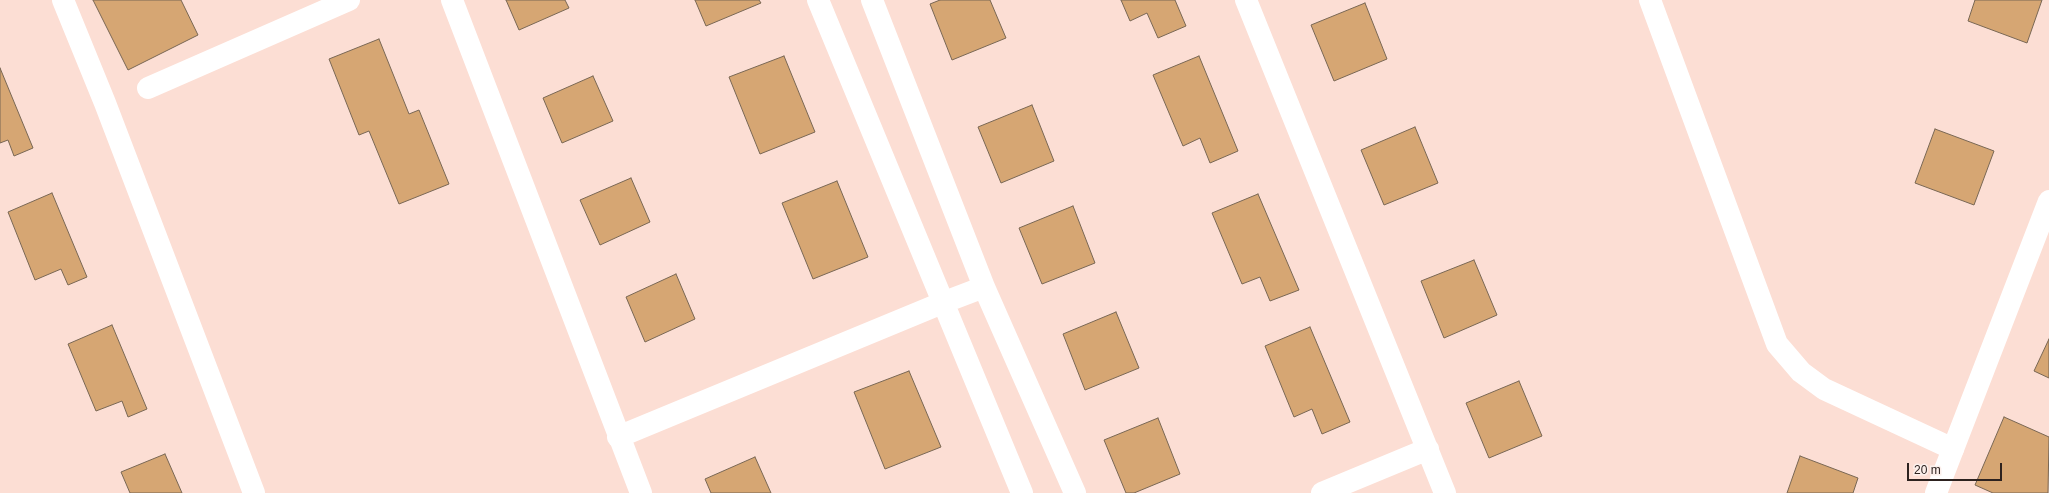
<!DOCTYPE html>
<style>
body{margin:0}
#map{position:relative;width:2049px;height:493px;overflow:hidden;background:#fcded4;font-family:Arial,sans-serif}
canvas{display:block}
.scale{position:absolute;left:1907px;top:463px;width:95px;height:18px;box-sizing:border-box;border:2px solid #2d221f;border-top:0;padding-left:5px;font-size:12px;line-height:14px;white-space:nowrap;color:#2d221f;-webkit-text-stroke:3px #fcf0ec;paint-order:stroke}
</style>
<div id="map">
<canvas width="2049" height="493"></canvas>
<div class="scale">20 m</div>
</div>
<script>
const context = document.querySelector('canvas').getContext('2d');
context.lineJoin = 'round';
function paint(path, color) { context.fillStyle = color; context.fill(path, 'evenodd'); }
const toPath = rows => new Path2D(rows.map(r => 'M' + r).join(''));
function strokePath(path, color, width, dash) { context.strokeStyle = color; context.lineWidth = width; context.lineCap = dash ? 'butt' : 'round'; context.setLineDash(dash || []); context.stroke(path); }
const building = toPath([
 [93,0,181,0,198,35,128,70,93,0],
 [506,0,565,0,569,8,519,30,506,0],
 [695,0,759,0,761,3,706,26,695,0],
 [940,0,990,0,1006,38,952,60,930,4,940,0],
 [1121,0,1175,0,1186,26,1158,38,1147,13,1130,21,1121,0],
 [1975,0,2042,0,2027,43,1968,21,1975,0],
 [1365,3,1387,59,1334,81,1311,25,1365,3],
 [379,39,409,114,419,110,449,184,399,204,369,131,359,135,329,59,379,39],
 [784,56,815,132,760,154,729,77,784,56],
 [1199,56,1238,151,1210,163,1200,138,1183,146,1153,75,1199,56],
 [0,68,33,148,14,156,8,140,0,143,0,68],
 [593,76,613,121,562,143,543,98,593,76],
 [1032,105,1054,161,1001,183,978,127,1032,105],
 [1415,127,1438,183,1384,205,1361,150,1415,127],
 [1935,129,1994,151,1974,205,1915,183,1935,129],
 [631,178,650,222,600,245,580,200,631,178],
 [837,181,868,257,813,279,782,203,837,181],
 [52,193,87,277,68,285,61,269,35,280,8,212,52,193],
 [1258,194,1299,290,1270,301,1260,277,1242,284,1212,213,1258,194],
 [1073,206,1095,263,1042,284,1019,228,1073,206],
 [1474,260,1497,315,1444,338,1421,281,1474,260],
 [676,274,695,319,645,342,626,297,676,274],
 [1116,312,1139,368,1085,390,1063,334,1116,312],
 [112,325,147,409,128,417,122,401,96,411,68,344,112,325],
 [1310,327,1350,422,1322,434,1312,409,1294,417,1265,346,1310,327],
 [2049,339,2049,378,2034,371,2049,339],
 [909,371,941,447,885,469,854,392,909,371],
 [1519,381,1542,436,1489,458,1466,403,1519,381],
 [2004,417,2049,437,2048,493,1993,493,1975,485,2004,417],
 [1158,418,1180,474,1134,493,1126,493,1104,440,1158,418],
 [165,454,182,493,130,493,121,472,165,454],
 [1800,456,1858,478,1853,493,1787,493,1800,456],
 [755,457,771,493,711,493,705,479,755,457]
]);
paint(building, '#d6a673');
strokePath(building, '#796754', 1);
strokePath(toPath([
 [63,0,105,103,254,493],
 [452,0,641,493],
 [818,0,1022,493],
 [872,0,984,287,1075,493],
 [1246,0,1445,493],
 [1650,0,1777,344,1801,372,1824,389,1953,449],
 [148,88,349,0],
 [618,437,942,303,984,287],
 [1322,493,1428,449]
]), '#fff', 22);
strokePath(toPath([
 [1936,493,2049,201]
]), '#fff', 22);
</script>
